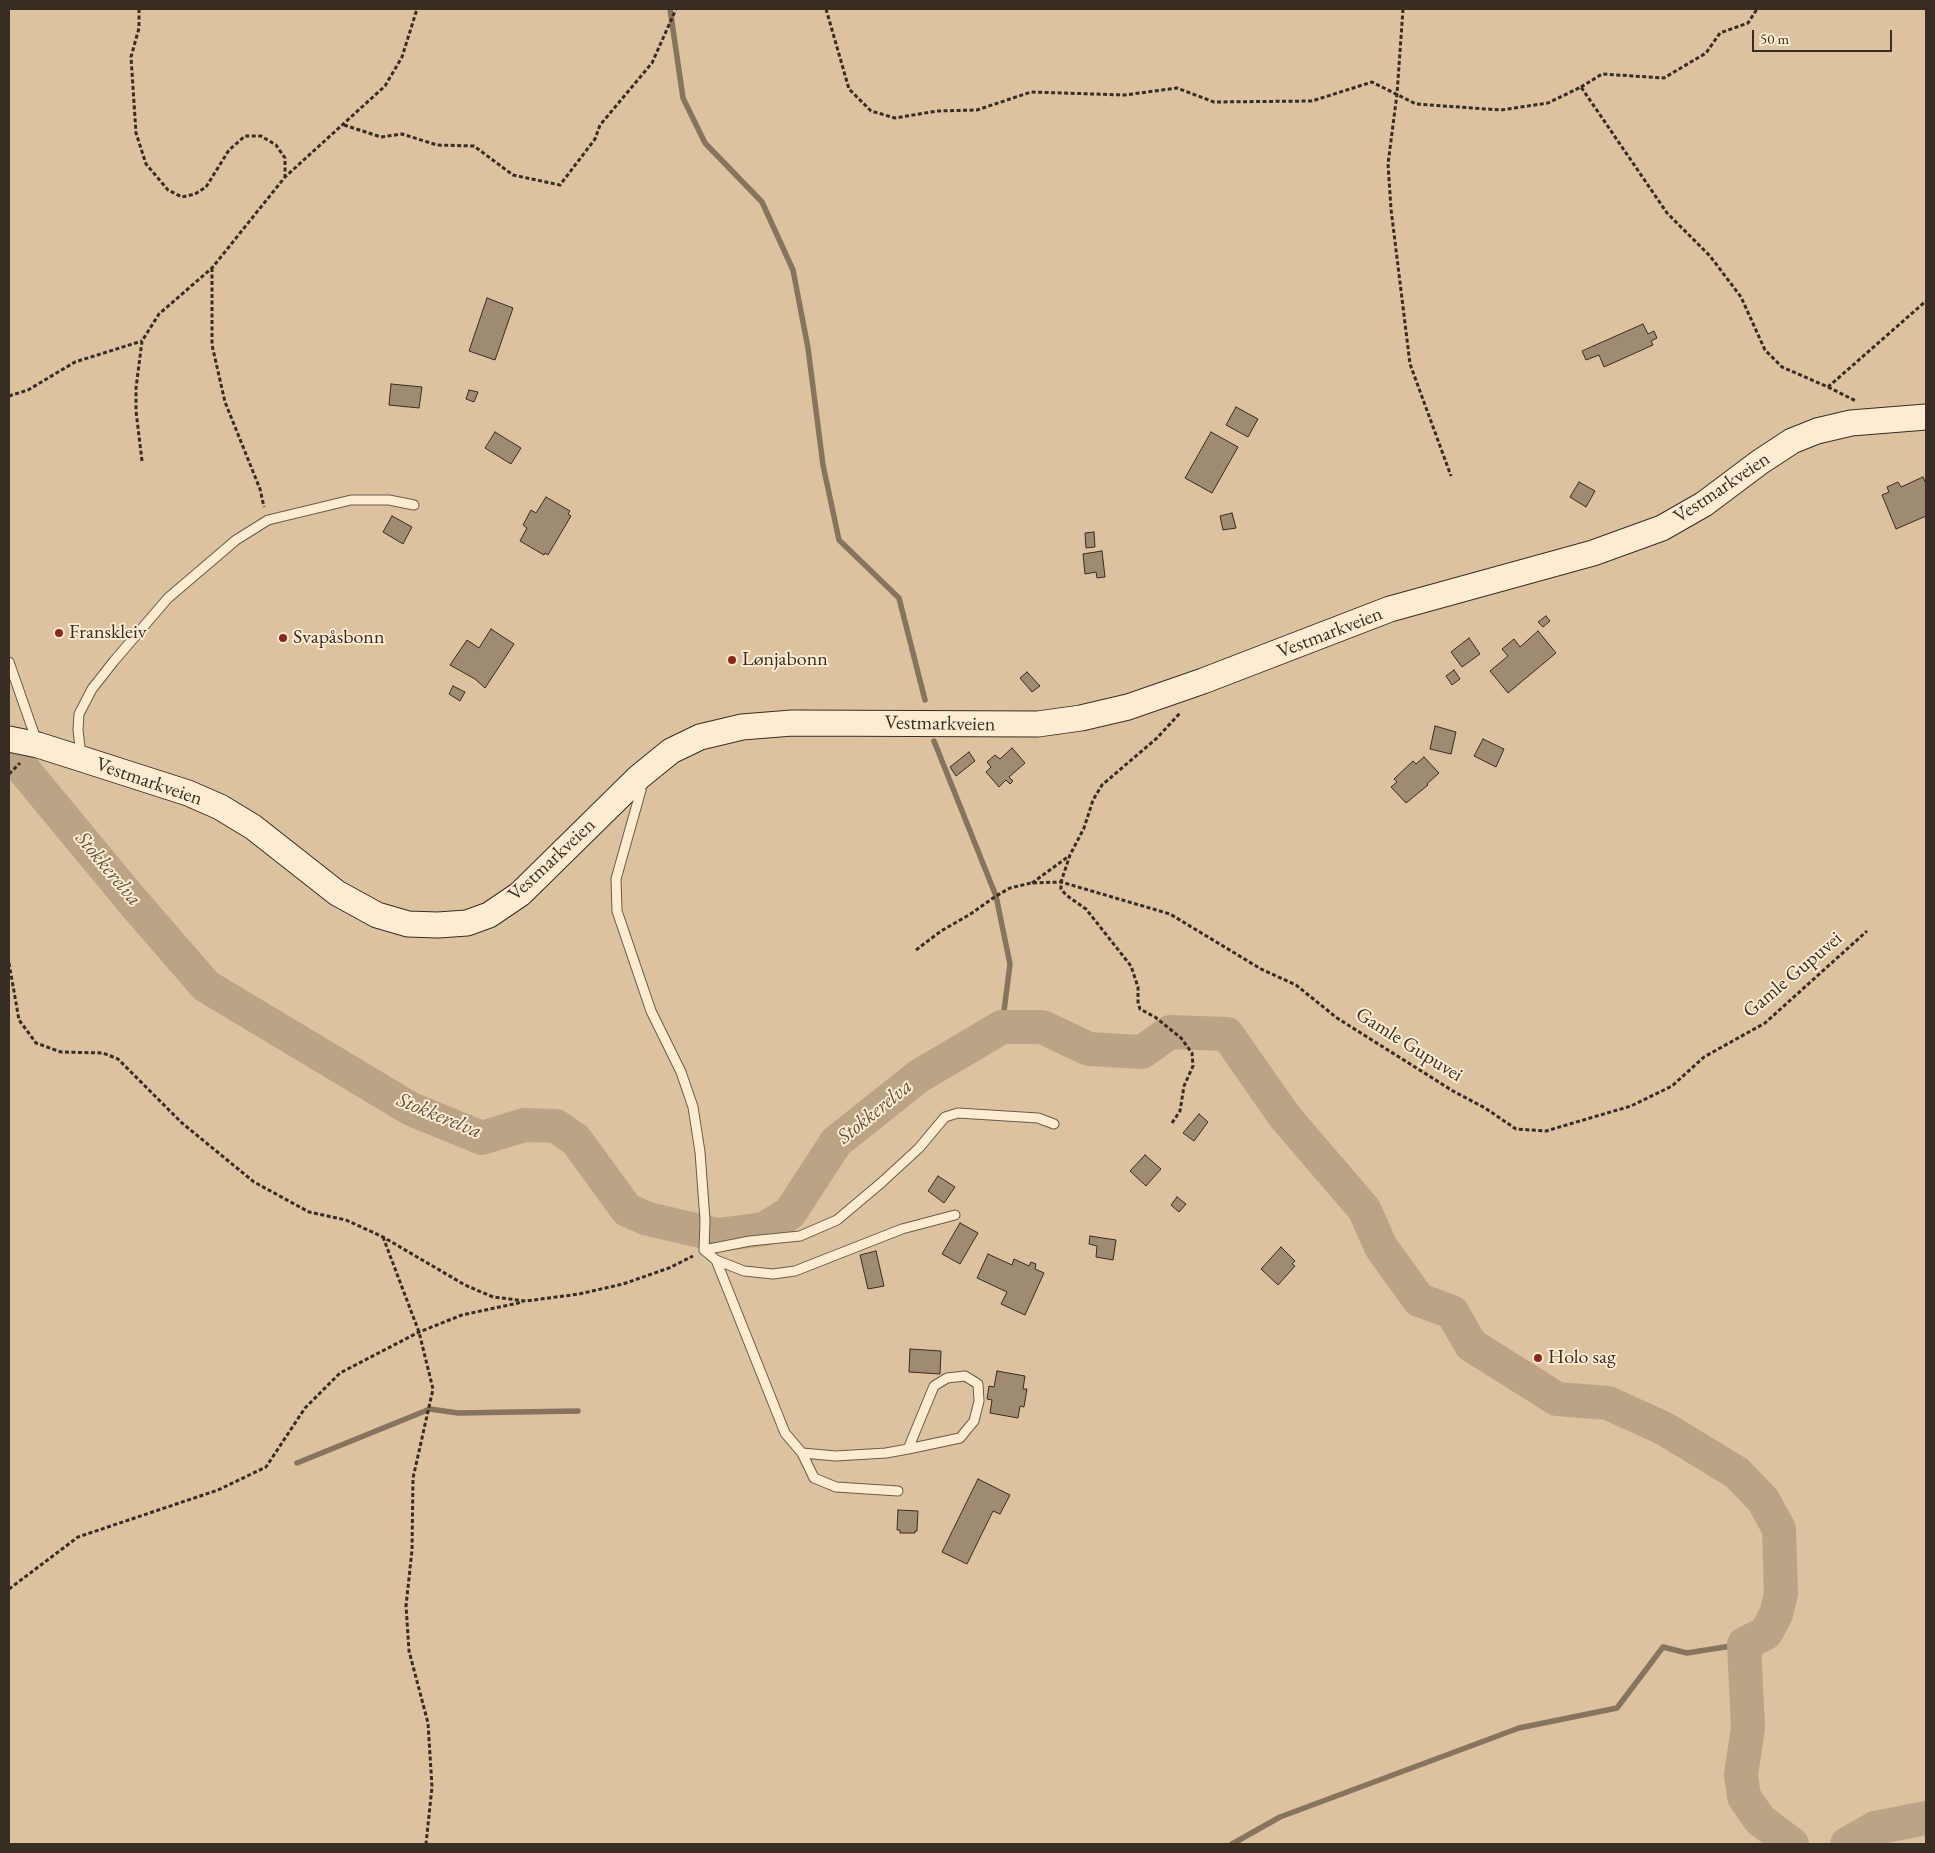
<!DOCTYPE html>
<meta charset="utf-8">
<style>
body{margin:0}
#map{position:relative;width:1935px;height:1853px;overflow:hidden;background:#fee1b9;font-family:"EB Garamond",serif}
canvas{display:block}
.frame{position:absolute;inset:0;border:10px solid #382d22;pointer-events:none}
.scale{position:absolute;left:1752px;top:30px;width:140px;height:22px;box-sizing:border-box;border:2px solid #382d22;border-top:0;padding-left:6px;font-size:15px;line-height:18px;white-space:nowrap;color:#382d22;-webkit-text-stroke:4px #feecd2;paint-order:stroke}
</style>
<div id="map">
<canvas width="1935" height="1853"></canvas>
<div class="frame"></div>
<div class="scale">50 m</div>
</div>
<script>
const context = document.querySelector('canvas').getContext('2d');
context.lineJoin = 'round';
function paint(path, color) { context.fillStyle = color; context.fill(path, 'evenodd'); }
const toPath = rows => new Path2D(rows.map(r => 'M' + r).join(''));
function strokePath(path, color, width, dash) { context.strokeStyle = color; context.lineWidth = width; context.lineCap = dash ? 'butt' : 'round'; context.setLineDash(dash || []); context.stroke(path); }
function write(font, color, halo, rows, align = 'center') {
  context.font = font + ' "EB Garamond",serif'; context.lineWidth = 4; context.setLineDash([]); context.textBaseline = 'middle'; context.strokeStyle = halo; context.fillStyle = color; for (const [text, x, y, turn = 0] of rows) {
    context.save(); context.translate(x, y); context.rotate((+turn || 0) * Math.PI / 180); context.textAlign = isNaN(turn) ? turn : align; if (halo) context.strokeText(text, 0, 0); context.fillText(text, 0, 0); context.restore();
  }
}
paint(toPath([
 [9,9,1926,9,1926,1844,9,1844]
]), '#dcc29f');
strokePath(toPath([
 [670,9,683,98,705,143,762,202,793,270,808,348,823,465,839,540,899,598,925,700],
 [934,741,996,896,1010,964,1002,1027],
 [297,1463,430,1409,458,1413,578,1411],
 [1232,1844,1280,1817,1519,1728,1617,1708,1663,1647,1687,1653,1744,1644]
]), '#87745e', 5.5);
strokePath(toPath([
 [9,752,134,903,206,986,411,1109,482,1138,524,1125,556,1126,576,1140,627,1210,648,1219,718,1235,764,1229,790,1213,836,1142,919,1076,1002,1027,1042,1027,1089,1049,1142,1052,1170,1032,1227,1034,1285,1117,1364,1209,1381,1247,1419,1300,1452,1312,1471,1345,1557,1399,1608,1403,1665,1429,1737,1473,1763,1500,1779,1529,1781,1594,1776,1614,1766,1633,1744,1644,1748,1728,1741,1775,1744,1797,1760,1820,1792,1844],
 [1847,1844,1875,1828,1926,1818]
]), '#bba486', 34);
const building = toPath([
 [487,298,513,308,495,360,469,351,487,298],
 [1643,324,1648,334,1654,331,1657,338,1651,341,1653,345,1604,367,1599,355,1586,360,1582,351,1643,324],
 [391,384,422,387,419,408,389,405,391,384],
 [469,390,478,392,474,402,466,399,469,390],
 [1236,407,1258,419,1248,437,1226,425,1236,407],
 [495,432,521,448,511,464,485,448,495,432],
 [1211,432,1238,447,1212,493,1185,478,1211,432],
 [1923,477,1926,484,1926,516,1896,529,1882,495,1889,492,1887,487,1898,482,1901,487,1923,477],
 [1579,482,1595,491,1586,507,1570,497,1579,482],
 [546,497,570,511,568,514,571,516,548,555,545,553,544,555,520,541,527,528,523,525,531,510,536,513,546,497],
 [1232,513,1236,528,1223,530,1220,516,1232,513],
 [392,516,412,527,403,544,383,532,392,516],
 [1094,532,1095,547,1086,548,1085,533,1094,532],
 [1102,551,1105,577,1097,578,1096,572,1085,574,1083,554,1102,551],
 [1546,616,1550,621,1543,627,1538,622,1546,616],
 [491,629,514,644,485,688,475,679,450,665,467,640,479,648,491,629],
 [1538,631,1556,653,1508,693,1490,671,1508,656,1502,649,1514,639,1520,647,1538,631],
 [1469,638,1480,654,1462,667,1451,652,1469,638],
 [1454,670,1460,679,1452,685,1446,676,1454,670],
 [1027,672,1040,686,1032,692,1020,678,1027,672],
 [453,686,465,692,460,701,449,694,453,686],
 [1435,726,1456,732,1451,754,1430,749,1435,726],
 [1483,739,1504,749,1496,767,1474,756,1483,739],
 [1012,748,1025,763,1009,777,1013,781,1010,784,1006,780,999,787,986,772,991,767,987,762,995,755,1000,759,1012,748],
 [969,752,975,761,956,776,950,767,969,752],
 [1424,757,1439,773,1427,784,1428,785,1406,803,1391,787,1397,782,1394,779,1413,761,1416,764,1424,757],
 [1199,1114,1208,1122,1194,1141,1183,1133,1199,1114],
 [1145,1155,1161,1169,1146,1186,1130,1171,1145,1155],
 [938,1176,955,1187,944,1203,928,1191,938,1176],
 [1177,1197,1186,1204,1179,1212,1171,1205,1177,1197],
 [960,1223,978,1233,960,1264,942,1254,960,1223],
 [1090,1236,1116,1240,1113,1260,1096,1257,1097,1246,1089,1244,1090,1236],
 [1281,1247,1295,1261,1292,1264,1295,1266,1278,1285,1261,1269,1281,1247],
 [876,1251,884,1286,868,1289,860,1255,876,1251],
 [988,1254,1012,1265,1014,1259,1029,1266,1031,1262,1036,1264,1035,1269,1044,1273,1025,1315,1001,1304,1007,1292,977,1278,988,1254],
 [910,1349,941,1351,940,1374,909,1372,910,1349],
 [997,1371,1025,1376,1023,1389,1027,1389,1024,1407,1020,1406,1018,1418,990,1413,992,1400,987,1399,989,1386,994,1387,997,1371],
 [978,1479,1010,1495,1000,1514,993,1511,967,1564,942,1552,978,1479],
 [898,1510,918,1511,917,1531,915,1531,915,1533,900,1533,900,1530,897,1530,898,1510]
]);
paint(building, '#9f8b71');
strokePath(building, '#382d22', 1);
const lane = toPath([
 [9,662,37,742],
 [81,756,78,730,79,714,92,689,114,661,168,598,236,540,268,520,351,500,389,500,414,505],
 [640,783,641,790,616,879,617,911,651,1011,681,1072,693,1107,700,1152,705,1220,704,1250,716,1260,785,1433,802,1453,814,1478,836,1487,898,1491],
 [704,1250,750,1241,800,1236,837,1220,881,1183,919,1148,945,1117,958,1113,1038,1118,1054,1124],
 [716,1260,744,1271,773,1274,795,1271,902,1229,955,1215],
 [802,1453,836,1456,886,1453,908,1449,960,1438,974,1421,979,1401,978,1384,965,1376,947,1378,934,1386,908,1449]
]);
const secondary = toPath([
 [9,739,38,745,82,759,188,793,220,807,253,827,337,893,377,915,408,924,438,925,467,923,489,915,520,894,639,777,671,751,700,737,742,727,792,723,1038,724,1081,718,1128,707,1203,681,1390,609,1593,553,1662,528,1704,504,1760,462,1792,441,1817,431,1851,423,1926,417]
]);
strokePath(lane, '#6a5a48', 11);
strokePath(secondary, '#382d22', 27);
strokePath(toPath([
 [139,9,139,28,131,57,136,133,146,164,168,190,182,197,195,194,206,187,229,150,245,136,261,136,276,145,285,158,285,176],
 [826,9,849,89,871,111,895,118,937,111,977,110,1031,92,1125,95,1177,88,1214,102,1312,101,1372,82,1416,104,1501,110,1548,103,1581,87,1667,213,1710,256,1741,297,1765,350,1782,367,1828,387,1926,301],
 [1403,9,1397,94,1388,164,1391,209,1410,364,1451,476],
 [1581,87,1602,74,1664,78,1706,53,1720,33,1748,23,1757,9],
 [344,125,381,137,402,134,437,145,474,146,513,175,560,185,595,139,600,125,652,63,676,9],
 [212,268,212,345,225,402,260,489,264,507],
 [1828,387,1856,401],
 [9,396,28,390,75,362,142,341],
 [142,461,136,411,136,388,142,341,159,314,212,268,285,177,385,86,402,57,417,9],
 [9,774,20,763],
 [1032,883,1069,856],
 [916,950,941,931,969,915,996,896,1010,888,1031,883,1061,882,1170,914,1261,969,1296,985,1337,1018,1453,1091,1485,1108,1516,1129,1546,1131,1631,1106,1672,1086,1704,1057,1765,1023,1867,931],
 [9,963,19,1020,36,1043,61,1052,103,1053,118,1059,182,1123,254,1182,309,1212,346,1220,383,1237,465,1285,493,1297,526,1301,579,1294,623,1284,669,1268,693,1256],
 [1172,1123,1180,1111,1184,1086,1193,1066,1192,1053,1181,1038,1155,1017,1140,1009,1138,1002,1138,987,1131,966,1086,909,1066,895,1061,889,1061,882,1070,855,1084,828,1093,800,1102,785,1157,738,1181,712],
 [383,1237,419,1332,433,1389,413,1478,412,1550,406,1606,409,1651,428,1723,432,1787,426,1844],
 [9,1589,78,1537,218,1490,266,1467,305,1408,340,1373,419,1332,462,1315,523,1302]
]), '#382d22', 3, [4, 2.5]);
strokePath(lane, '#feecd2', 9);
strokePath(secondary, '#feecd2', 25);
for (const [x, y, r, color] of [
 [59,633,5,"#8f2418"],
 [283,638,5,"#8f2418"],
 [732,660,5,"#8f2418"],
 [1538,1358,5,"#8f2418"]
]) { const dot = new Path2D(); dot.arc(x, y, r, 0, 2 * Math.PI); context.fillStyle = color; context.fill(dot); strokePath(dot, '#feecd2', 2); }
write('20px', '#382d22', '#feecd2', [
 ["Vestmarkveien",1722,488,-34],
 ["Vestmarkveien",1330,633,-21],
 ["Vestmarkveien",940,724,1],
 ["Vestmarkveien",149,782,19],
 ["Vestmarkveien",552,860,-43],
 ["Gamle Gupuvei",1793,975,-40],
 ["Gamle Gupuvei",1409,1045,32]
]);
write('20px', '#382d22', '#feecd2', [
 ["Franskleiv",69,633],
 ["Svapåsbonn",293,638],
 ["Lønjabonn",742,660],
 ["Holo sag",1548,1358]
], 'left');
write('italic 21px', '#5f5140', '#feecd2', [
 ["Stokkerelva",108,869,50],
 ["Stokkerelva",875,1112,-39],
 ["Stokkerelva",439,1116,22]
]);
</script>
